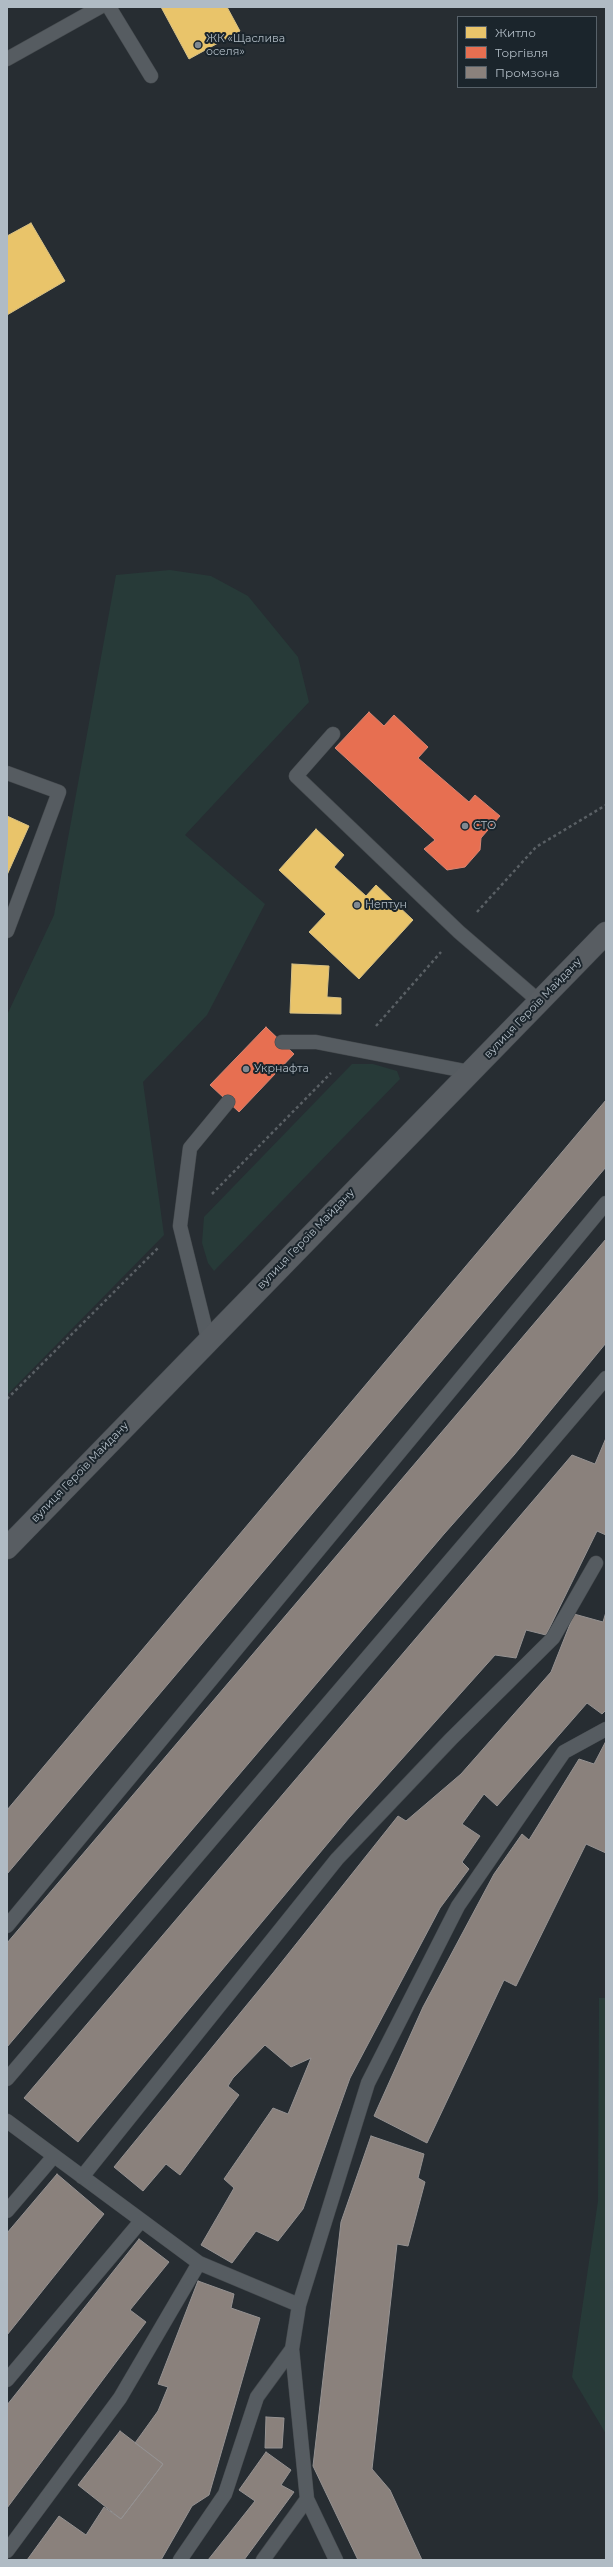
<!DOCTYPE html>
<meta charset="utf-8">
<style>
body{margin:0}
#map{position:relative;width:613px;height:2567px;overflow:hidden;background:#272d32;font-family:Montserrat,sans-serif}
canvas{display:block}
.frame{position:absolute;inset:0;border:8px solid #b0bbc4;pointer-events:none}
.legend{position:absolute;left:457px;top:16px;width:140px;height:72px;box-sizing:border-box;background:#1b252c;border:1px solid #576169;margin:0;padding:5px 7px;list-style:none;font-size:12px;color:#b0bbc4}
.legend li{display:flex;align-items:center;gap:8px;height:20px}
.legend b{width:20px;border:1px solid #576169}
</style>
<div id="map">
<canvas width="613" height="2567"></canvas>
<div class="frame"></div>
<ul class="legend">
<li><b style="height:11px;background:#e9c46a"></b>Житло</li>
<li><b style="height:11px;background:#e76f51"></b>Торгівля</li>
<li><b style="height:11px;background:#8a817c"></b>Промзона</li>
</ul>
</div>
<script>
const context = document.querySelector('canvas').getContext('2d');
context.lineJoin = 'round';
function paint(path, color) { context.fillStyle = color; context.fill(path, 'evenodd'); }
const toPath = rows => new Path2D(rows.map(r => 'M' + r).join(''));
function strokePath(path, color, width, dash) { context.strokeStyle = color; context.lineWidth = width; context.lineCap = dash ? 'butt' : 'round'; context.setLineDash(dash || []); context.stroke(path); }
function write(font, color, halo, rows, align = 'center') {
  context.font = font + ' Montserrat,sans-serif'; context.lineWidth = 4; context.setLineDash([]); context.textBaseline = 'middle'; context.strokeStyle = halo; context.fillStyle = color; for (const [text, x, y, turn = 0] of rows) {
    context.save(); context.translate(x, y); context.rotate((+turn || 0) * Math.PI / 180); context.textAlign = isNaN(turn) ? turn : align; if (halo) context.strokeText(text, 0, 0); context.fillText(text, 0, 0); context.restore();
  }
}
paint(toPath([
 [170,570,211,576,248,596,298,657,309,702,185,835,265,904,207,1015,143,1082,164,1235,7,1395,7,1015,54,915,116,575],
 [352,1064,373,1064,397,1071,400,1079,214,1271,208,1263,202,1243,204,1217],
 [599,1998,606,1998,606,2434,572,2377,598,2201]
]), '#273a38');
const homes = toPath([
 [161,7,227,7,240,31,189,59,161,7],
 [31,223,65,281,7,315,7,236,31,223],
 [7,816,29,826,7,875,7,816],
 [316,829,344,855,334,867,366,896,376,885,413,920,359,979,309,932,326,914,279,870,316,829],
 [292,964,329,966,327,997,341,998,341,1014,290,1013,292,964]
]);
paint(homes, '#e9c46a');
strokePath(homes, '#d8c185', 1);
const shops = toPath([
 [369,712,384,726,394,715,428,747,418,758,469,802,475,795,500,816,481,838,480,850,465,867,447,870,424,849,435,840,335,748,369,712],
 [266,1027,294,1054,239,1112,210,1085,266,1027]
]);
paint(shops, '#e76f51');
strokePath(shops, '#d68674', 1);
const industry = toPath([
 [606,1100,606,1167,7,1874,7,1810,606,1100],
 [606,1239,606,1343,514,1455,444,1534,7,2047,7,1943,606,1239],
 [606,1438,606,1535,597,1531,546,1635,526,1630,516,1658,495,1655,349,1818,78,2142,24,2098,572,1455,595,1464,606,1438],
 [606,1612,606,1710,602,1714,587,1703,497,1806,484,1794,462,1824,480,1836,462,1862,469,1869,440,1908,350,2078,303,2209,278,2241,256,2231,232,2263,201,2245,234,2188,224,2179,273,2108,288,2114,311,2058,291,2067,265,2045,233,2078,228,2086,239,2095,180,2175,166,2164,143,2191,114,2167,273,1973,398,1816,406,1821,461,1774,551,1672,574,1614,603,1622,606,1612],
 [606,1741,606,1853,586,1844,516,1986,504,1980,427,2143,374,2116,423,2007,494,1874,522,1834,529,1840,579,1759,594,1764,606,1741],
 [371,2136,424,2154,418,2178,425,2182,408,2246,397,2244,372,2469,390,2490,422,2560,358,2560,313,2466,341,2222,371,2136],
 [57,2174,104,2214,7,2335,7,2233,57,2174],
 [139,2239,169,2262,130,2310,146,2322,7,2508,7,2405,139,2239],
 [198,2281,234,2294,231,2308,260,2318,209,2495,192,2506,161,2560,27,2560,59,2516,86,2535,104,2507,121,2519,163,2464,135,2443,158,2411,168,2387,158,2384,198,2281],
 [266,2417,284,2418,282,2448,265,2448,266,2417],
 [120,2431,163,2464,121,2519,78,2485,120,2431],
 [266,2452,291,2470,281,2485,294,2492,244,2560,208,2560,255,2501,239,2490,266,2452]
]);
paint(industry, '#8a817c');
strokePath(industry, '#959292', 1);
const lane = toPath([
 [109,7,151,76],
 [7,59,100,7],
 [333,734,296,776,459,932,540,1002],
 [7,773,59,792,7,931],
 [282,1042,316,1042,470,1072],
 [208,1339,180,1226,190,1148,228,1102],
 [7,1926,606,1203],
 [7,2079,606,1378],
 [7,2121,199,2263,299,2305],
 [82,2177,337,1859,451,1739,553,1638,596,1563],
 [7,2211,54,2156],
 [7,2380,141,2221],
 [7,2551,120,2398,199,2263],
 [180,2560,225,2494,257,2397,292,2349],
 [263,2560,307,2499],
 [336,2560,307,2499,292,2349,299,2305,368,2083,458,1906,564,1752,606,1729]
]);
const primary = toPath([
 [7,1548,606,933]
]);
strokePath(lane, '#44494d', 15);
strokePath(primary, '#444a4f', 23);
strokePath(toPath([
 [477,912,536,847,606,805],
 [376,1026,441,952],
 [212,1194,331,1073],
 [7,1399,158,1248]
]), '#5a6065', 2.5, [3, 3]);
strokePath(lane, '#565c61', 14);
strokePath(primary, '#585d62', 22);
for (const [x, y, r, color] of [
 [198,45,4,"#808991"],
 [465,826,4,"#808991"],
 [357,905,4,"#808991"],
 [246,1069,4,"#808991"]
]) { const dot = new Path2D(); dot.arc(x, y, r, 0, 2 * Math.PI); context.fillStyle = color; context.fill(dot); strokePath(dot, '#1b252c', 1.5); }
write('11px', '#b0bbc4', '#1b252c', [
 ["ЖК «Щаслива",206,39],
 ["оселя»",206,52],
 ["СТО",473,826],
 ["Нептун",365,905],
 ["Укрнафта",254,1069]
], 'left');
write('11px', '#b0bbc4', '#1b252c', [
 ["вулиця Героїв Майдану",533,1008,-46],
 ["вулиця Героїв Майдану",306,1239,-46],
 ["вулиця Героїв Майдану",80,1472,-46]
]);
</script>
